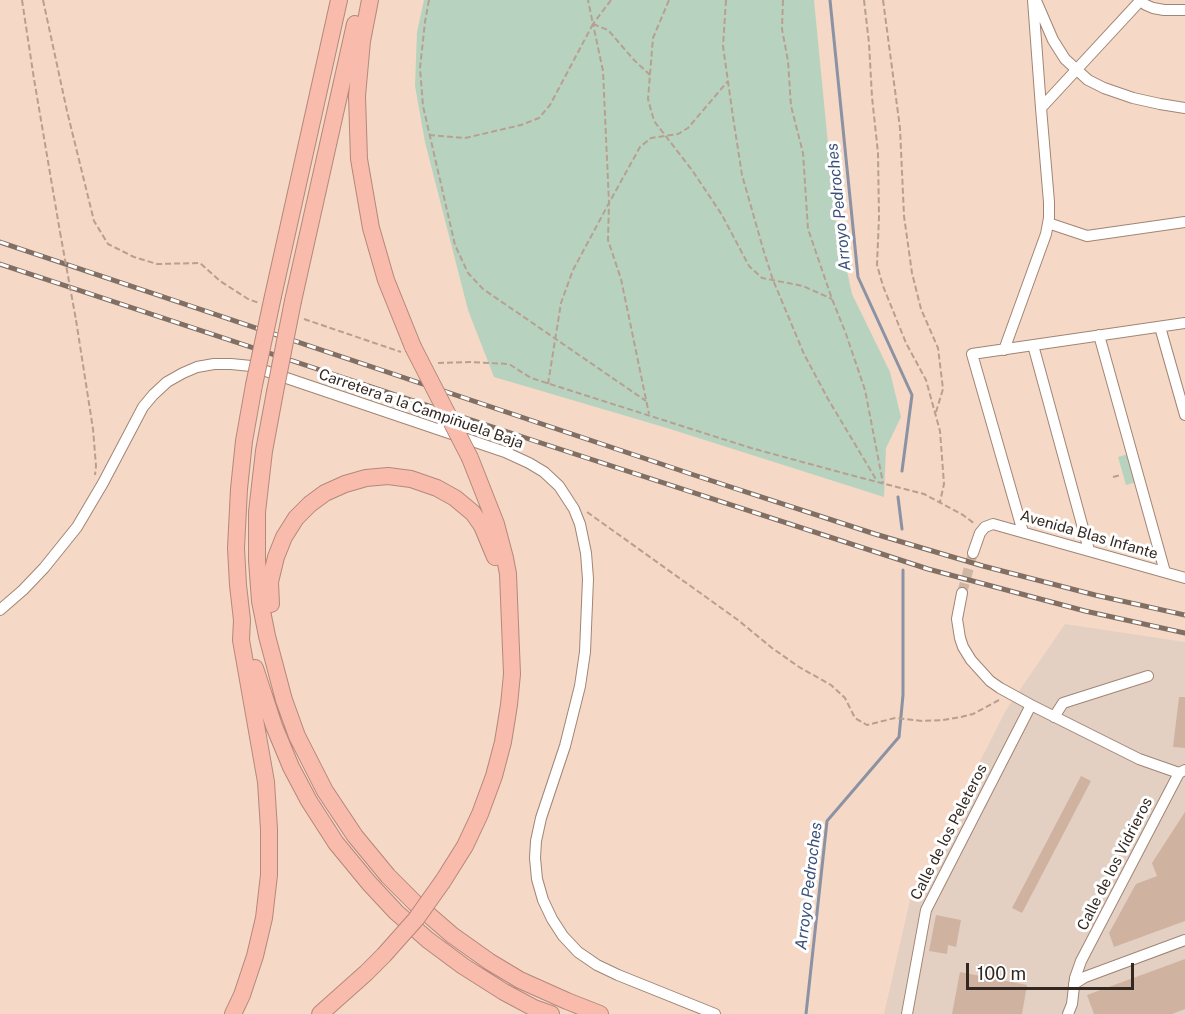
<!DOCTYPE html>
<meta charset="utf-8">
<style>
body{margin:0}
#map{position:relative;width:1185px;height:1014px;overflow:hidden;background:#f5d8c5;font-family:"Public Sans",sans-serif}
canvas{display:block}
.scale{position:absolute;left:966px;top:963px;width:168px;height:27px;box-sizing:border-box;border:3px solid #332821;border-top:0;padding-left:8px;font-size:18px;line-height:21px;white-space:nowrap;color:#332821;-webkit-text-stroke:4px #fff;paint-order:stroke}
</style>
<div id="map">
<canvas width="1185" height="1014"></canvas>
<div class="scale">100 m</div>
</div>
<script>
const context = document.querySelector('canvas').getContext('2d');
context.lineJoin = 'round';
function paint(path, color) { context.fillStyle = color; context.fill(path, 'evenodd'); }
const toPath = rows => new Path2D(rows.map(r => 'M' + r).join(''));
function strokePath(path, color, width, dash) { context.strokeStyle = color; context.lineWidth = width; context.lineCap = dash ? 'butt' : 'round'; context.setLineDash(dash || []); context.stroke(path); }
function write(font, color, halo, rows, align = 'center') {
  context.font = font + ' "Public Sans",sans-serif'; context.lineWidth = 6; context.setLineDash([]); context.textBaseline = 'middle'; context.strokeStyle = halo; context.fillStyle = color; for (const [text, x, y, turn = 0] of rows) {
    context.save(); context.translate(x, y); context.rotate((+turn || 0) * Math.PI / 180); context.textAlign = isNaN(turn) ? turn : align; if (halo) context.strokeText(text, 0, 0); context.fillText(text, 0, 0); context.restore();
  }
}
paint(toPath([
 [1065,624,1185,642,1185,1014,884,1014,910,900,1006,710]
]), '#e4d0c2');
paint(toPath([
 [424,0,814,0,835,216,852,294,890,372,901,417,886,448,884,497,667,428,494,377,468,310,425,142,415,86,417,32],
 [1128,454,1136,482,1126,485,1118,457]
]), '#b7d3bf');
strokePath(toPath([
 [830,0,858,277,912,395,902,471],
 [898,497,902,529],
 [806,1014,827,821,899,737,903,695,903,570]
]), '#8a92a4', 3);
paint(toPath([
 [1179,697,1185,697,1185,748,1173,747],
 [1081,776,1091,781,1022,913,1012,908],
 [1185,812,1185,921,1114,947,1109,933,1136,884,1157,876,1152,863],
 [936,915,961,920,956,947,948,945,947,954,929,951],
 [1185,959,1185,1009,1172,1014,1094,1014,1087,995],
 [960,972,1027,985,1022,1014,952,1014]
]), '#cfb2a0');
strokePath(toPath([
 [962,593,973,553]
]), '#ceb5a4', 10, [10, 5]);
const minor = toPath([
 [1139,0,1146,5,1153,8,1164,10,1185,10],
 [1037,3,1053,40,1065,59,1088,80,1104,88,1133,98,1160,104,1185,108],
 [1041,108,1140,1],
 [1048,223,1087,236,1185,222],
 [1160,327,1185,415],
 [1099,335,1165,572],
 [1033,345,1089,550],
 [1004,350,1046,234,1049,218,1049,202,1041,108,1033,0],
 [1023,532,972,354,1185,323],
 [973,553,980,533,985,527,993,524,1185,578],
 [962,593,957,619,960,638,963,647,971,660,990,681,1000,688,1031,705,1139,759,1179,773,1185,770],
 [0,610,23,590,44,568,77,527,103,483,143,407,153,395,167,382,183,373,197,367,214,364,231,364,251,366,505,452,529,463,544,472,559,486,574,509,580,524,586,553,588,579,585,652,580,686,565,746,541,818,536,841,535,858,537,879,543,900,552,919,563,936,578,952,597,965,618,975,715,1014],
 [1054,717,1063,703,1148,676],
 [1074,984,1085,977,1185,940],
 [907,1014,926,910,1031,705],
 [1068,1014,1072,1004,1075,978,1081,961,1179,773]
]);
const highway = toPath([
 [370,0,362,41,357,96,359,159,371,228,386,280,413,347],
 [273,296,339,0],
 [293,301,355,24],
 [275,392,264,451,257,512,257,560,260,601,267,636,284,700,297,736,325,791,355,836,388,876,415,903,452,935,490,962,520,980,567,1001,600,1014],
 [271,604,270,582,276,557,284,537,296,518,310,504,325,493,345,484,366,478,388,476,411,479,437,488,455,498,473,513,482,526,495,557],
 [255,668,274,726,291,767,309,801,336,843,369,883,396,912,428,940,463,966,504,992,534,1008,551,1014],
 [443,881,465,846,480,814,494,776,503,742,509,705,512,674,508,574,505,558,496,524,470,458],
 [233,1014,242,995,255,956,264,918,269,875,269,829,266,782,241,640,242,620,238,585,236,548,239,489,244,441,254,385],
 [320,1014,366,973,384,955]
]);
strokePath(minor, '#a18574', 12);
strokePath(highway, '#b4887b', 18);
strokePath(toPath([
 [22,0,34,79,60,232],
 [43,0,67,111,94,221,108,244,134,257,157,264,200,263,220,281,248,299,259,303],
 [429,0,425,22,420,68,423,106,455,245,468,273,483,289,646,401],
 [611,0,593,24,603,71,609,203,608,240,621,279,649,414],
 [669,0,653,38,648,99,654,121,692,170,722,215,749,266,762,278,803,286,832,299],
 [726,0,723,46,733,117,742,175,764,252,773,280,804,354,828,399,877,481],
 [783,0,782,29,788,61,791,106,803,153,808,229,832,299,846,334,865,390,883,483],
 [864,0,869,43,872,97,878,153,879,217,877,265,883,286,906,343,926,380,940,431,944,484,940,502],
 [883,0,900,128,904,216,912,273,921,309,938,348,943,389,936,412],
 [593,24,608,30,634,60,650,75],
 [429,135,465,138,521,125,539,118,550,105,593,24,588,0],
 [304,319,401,352],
 [76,320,93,429,96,466,95,475],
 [438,363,470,362,509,364,531,378,751,448,843,473,924,494,963,515,975,524],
 [548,384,561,303,573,270,609,203,640,147,651,138,678,134,688,128,728,81],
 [1113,477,1121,475],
 [587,512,738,620,772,648,799,667,831,685,845,698,855,718,867,725,895,718,922,721,943,720,961,717,973,714,999,700]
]), '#b7a091', 2, [6, 3]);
strokePath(minor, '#fff', 10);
strokePath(highway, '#f9bbab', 16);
const rail = toPath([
 [0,242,694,475,875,534,983,566,1095,595,1185,615],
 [0,264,535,441,928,569,1085,611,1185,633]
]);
strokePath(rail, '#816f63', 5);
strokePath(rail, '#fff', 3, [9]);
const highwayBridge = toPath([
 [413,347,470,458],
 [254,385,273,296],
 [275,392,293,301],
 [384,955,416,919,443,881]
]);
strokePath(highwayBridge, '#b4887b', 18, []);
strokePath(toPath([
 [60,232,76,320]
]), '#b7a091', 2, [6, 3]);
strokePath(highwayBridge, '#f9bbab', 16);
write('15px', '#332821', '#fff', [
 ["Carretera a la Campiñuela Baja",421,409,19],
 ["Avenida Blas Infante",1089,535,16],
 ["Calle de los Peleteros",949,832,-63],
 ["Calle de los Vidrieros",1115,864,-63]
]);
write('italic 16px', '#3b517b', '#fff', [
 ["Arroyo Pedroches",839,207,-96],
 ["Arroyo Pedroches",809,886,-83]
]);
</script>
